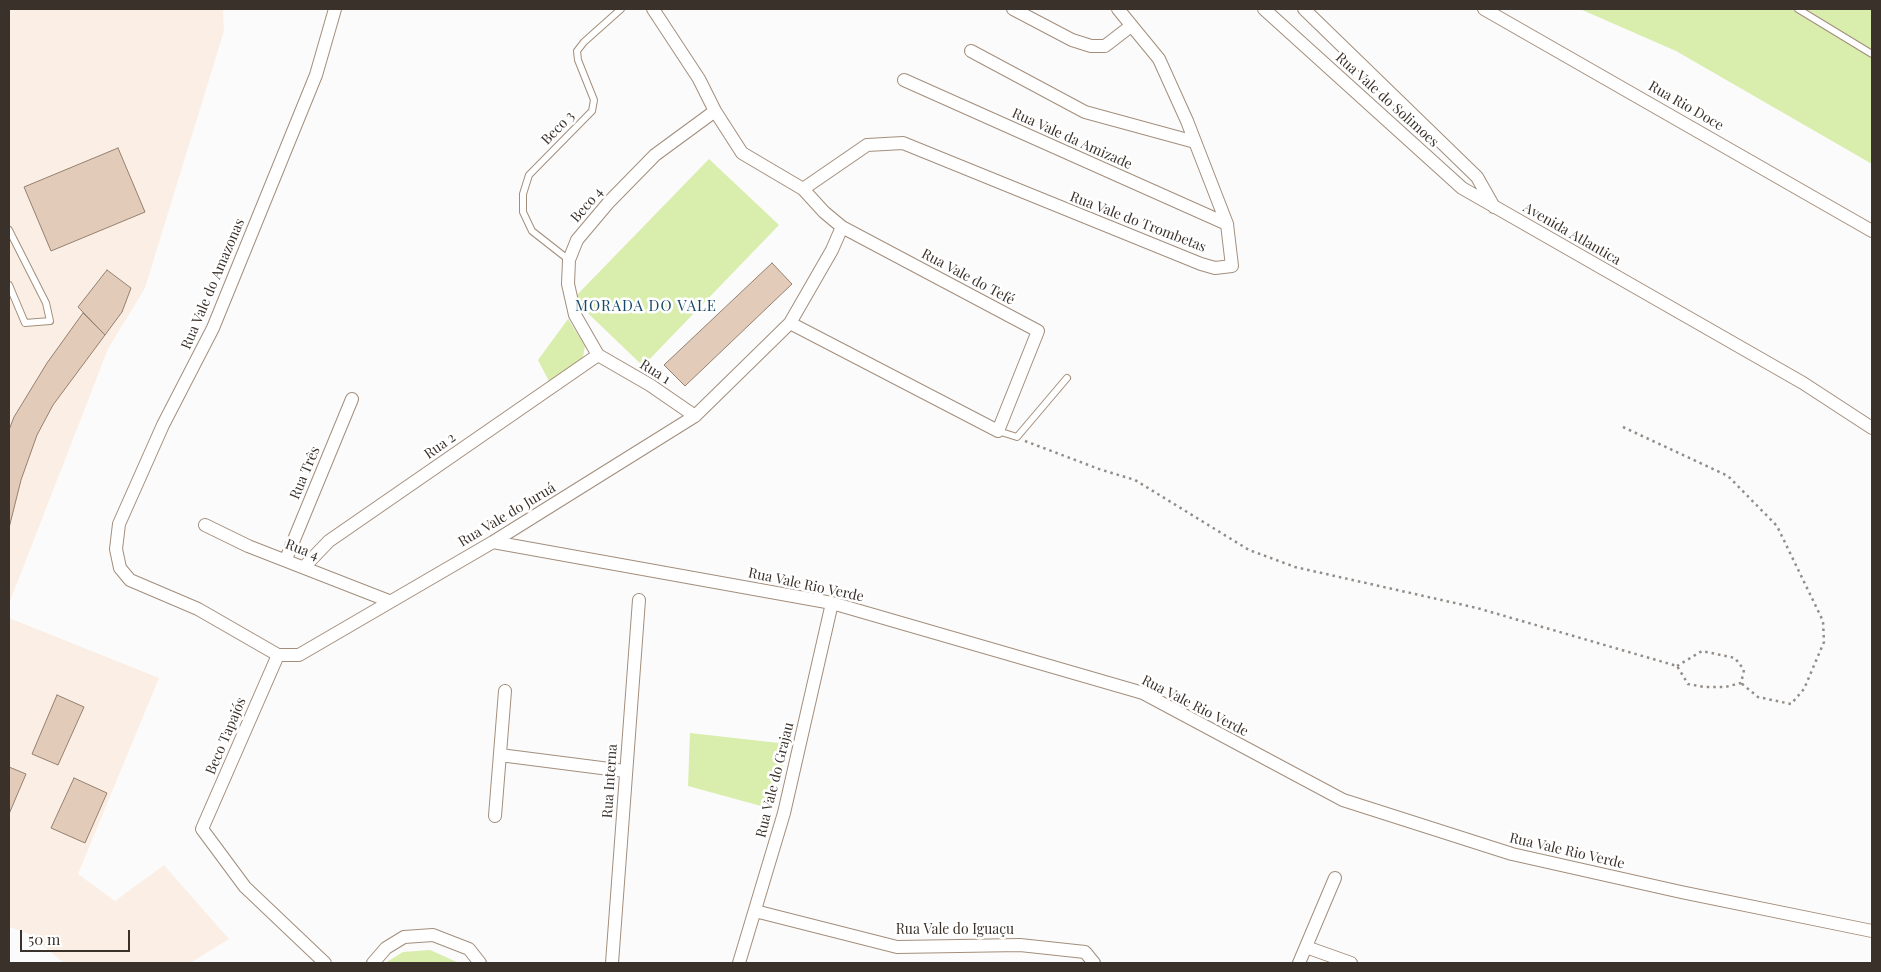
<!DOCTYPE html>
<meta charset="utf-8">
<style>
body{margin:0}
#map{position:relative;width:1881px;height:972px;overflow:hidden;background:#fbfbfb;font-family:"Playfair Display",serif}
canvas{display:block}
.frame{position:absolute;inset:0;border:10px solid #3a312a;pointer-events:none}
.scale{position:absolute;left:20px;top:930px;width:110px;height:22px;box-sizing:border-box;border:2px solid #3a312a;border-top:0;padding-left:6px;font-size:15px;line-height:18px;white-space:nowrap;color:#3a312a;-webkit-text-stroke:4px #fff;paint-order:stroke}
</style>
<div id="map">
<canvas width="1881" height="972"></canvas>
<div class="frame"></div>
<div class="scale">50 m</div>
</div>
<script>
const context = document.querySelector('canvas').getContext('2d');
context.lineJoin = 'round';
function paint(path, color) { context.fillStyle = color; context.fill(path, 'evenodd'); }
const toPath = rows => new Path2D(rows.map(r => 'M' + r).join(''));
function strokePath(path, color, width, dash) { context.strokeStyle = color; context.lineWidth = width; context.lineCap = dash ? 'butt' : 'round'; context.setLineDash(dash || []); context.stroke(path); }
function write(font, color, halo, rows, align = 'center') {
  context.font = font + ' "Playfair Display",serif'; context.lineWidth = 5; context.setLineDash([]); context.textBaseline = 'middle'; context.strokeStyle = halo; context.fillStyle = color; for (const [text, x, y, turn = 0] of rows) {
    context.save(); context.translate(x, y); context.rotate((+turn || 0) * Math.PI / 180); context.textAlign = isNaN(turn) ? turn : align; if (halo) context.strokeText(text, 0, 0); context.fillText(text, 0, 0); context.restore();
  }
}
paint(toPath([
 [9,9,223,9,224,31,145,288,108,349,9,604],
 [9,618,159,678,78,874,115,901,164,865,229,939,190,963,64,963,27,933,9,927]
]), '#fbefe5');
paint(toPath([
 [1580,9,1872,9,1872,164,1676,51],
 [709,159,779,225,643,366,573,299],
 [568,319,585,346,582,362,551,385,538,360],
 [690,733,788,744,772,809,688,786],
 [430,950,459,963,385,963,403,952]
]), '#d9edac');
const building = toPath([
 [118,148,145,212,51,251,24,187,118,148],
 [772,263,792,284,685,386,664,365,772,263],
 [107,270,131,288,122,312,105,335,78,307,107,270],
 [83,313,105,335,53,405,37,435,21,480,9,528,9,430,14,417,47,363,83,313],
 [57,695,84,707,58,765,32,754,57,695],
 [9,767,26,774,9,814,9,767],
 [74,778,107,793,85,843,51,828,74,778]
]);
paint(building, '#e2cbb8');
strokePath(building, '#96806f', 1);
const service = toPath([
 [1798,9,1872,54],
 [9,230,46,303,50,321,25,323,9,285],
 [569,260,532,231,523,212,523,194,529,175,592,111,594,100,578,60,577,51,584,42,621,9],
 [998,431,1017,437,1067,378]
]);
const minor = toPath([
 [335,9,316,75,213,328,163,425,119,524,116,549,120,568,130,580,198,609,278,655,299,655,493,542,695,416,790,323,832,250,842,227],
 [653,9,699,79,715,111,742,153,803,189,824,212,842,227,1038,331,998,431,790,323],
 [1013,9,1072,40,1091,46,1105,46,1131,26],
 [1264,9,1462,188,1803,383,1872,428],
 [1304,9,1477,177,1494,207],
 [1484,9,1872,231],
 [971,51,1085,112,1195,142],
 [904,80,1227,224],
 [803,189,867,145,903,143,1201,264,1215,268,1232,266,1227,224,1187,121,1159,59,1118,9],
 [695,416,650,385,598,355,575,315,568,284,569,260,577,240,609,202,655,155,715,111],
 [205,525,248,546,389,601],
 [493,542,832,603,1143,693,1343,800,1512,854,1681,892,1872,931],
 [286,559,352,399],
 [304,567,329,541,598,355],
 [278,655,202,829,245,887,325,963],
 [500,755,625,771],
 [495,816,505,691],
 [755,911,897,947,1020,945,1085,952,1094,963],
 [1306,947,1351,963],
 [373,963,386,948,404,937,433,935,469,949,480,963],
 [612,963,639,600],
 [739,963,784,813,832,603],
 [1299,963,1335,878]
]);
strokePath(service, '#a38e7c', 8);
strokePath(minor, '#a38e7c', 14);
strokePath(toPath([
 [1623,427,1728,476,1777,526,1823,621,1824,642,1804,689,1791,704,1758,697,1741,683],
 [1025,441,1099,469,1135,480,1249,550,1295,567,1477,608,1677,666,1688,684,1704,687,1725,687,1741,683,1744,670,1735,658,1702,651,1677,666]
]), '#928d89', 2.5, [2.5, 4]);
strokePath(service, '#fff', 6);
strokePath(minor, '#fff', 12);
write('14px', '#3a312a', '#fff', [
 ["Rua Vale do Solimoes",1387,100,42],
 ["Rua Rio Doce",1686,106,30],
 ["Beco 3",558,128,-46],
 ["Rua Vale da Amizade",1072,139,24],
 ["Beco 4",587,205,-49],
 ["Rua Vale do Trombetas",1138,222,21],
 ["Avenida Atlantica",1572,234,30],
 ["Rua Vale do Tefé",968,277,28],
 ["Rua Vale do Amazonas",213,284,-67],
 ["Rua 1",655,372,32],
 ["Rua 2",440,446,-35],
 ["Rua Três",305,473,-67],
 ["Rua Vale do Juruá",507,515,-31],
 ["Rua 4",302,550,21],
 ["Rua Vale Rio Verde",806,585,12],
 ["Rua Vale Rio Verde",1195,706,27],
 ["Beco Tapajós",226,736,-67],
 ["Rua Vale do Grajau",775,780,-76],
 ["Rua Interna",610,781,-86],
 ["Rua Vale Rio Verde",1567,851,13],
 ["Rua Vale do Iguaçu",955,930]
]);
context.letterSpacing = '1px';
write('15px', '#16486b', '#fff', [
 ["MORADA DO VALE",646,306]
]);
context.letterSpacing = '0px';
</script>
